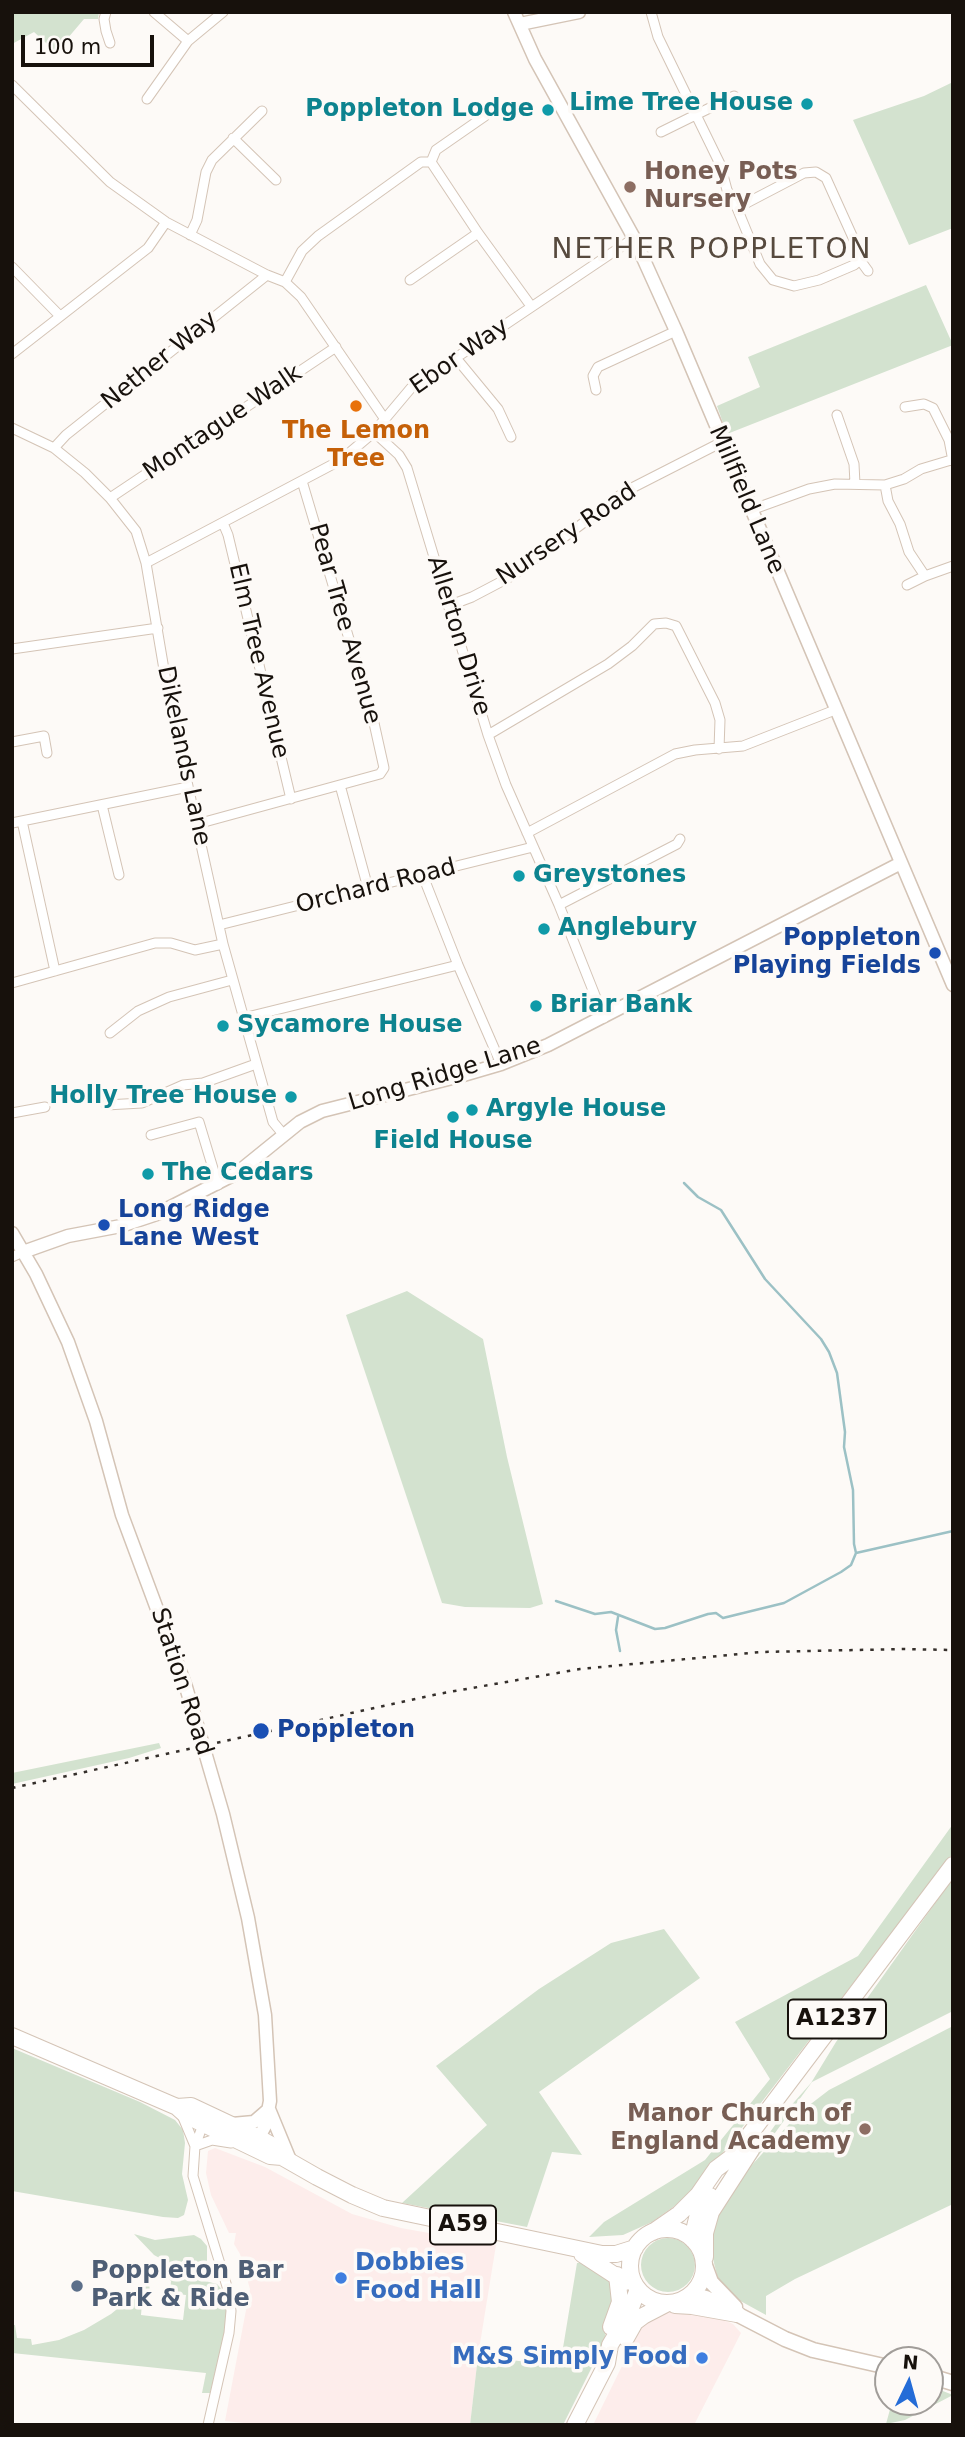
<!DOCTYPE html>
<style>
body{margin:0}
#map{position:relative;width:965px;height:2437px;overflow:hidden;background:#fdfaf7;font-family:"DejaVu Sans",sans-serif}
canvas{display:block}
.frame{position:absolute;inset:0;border:14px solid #17110c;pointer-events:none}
.north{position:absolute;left:874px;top:2346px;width:70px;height:70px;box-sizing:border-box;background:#fdfaf7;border:2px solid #a19d99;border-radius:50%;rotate:5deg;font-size:19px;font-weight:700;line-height:28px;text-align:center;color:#17110c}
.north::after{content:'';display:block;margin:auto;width:24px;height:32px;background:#246cd7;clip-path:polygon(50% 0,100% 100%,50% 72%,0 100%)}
.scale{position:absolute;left:21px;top:35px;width:133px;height:32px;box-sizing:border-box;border:4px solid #17110c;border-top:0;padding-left:9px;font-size:21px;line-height:24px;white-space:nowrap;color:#17110c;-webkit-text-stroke:5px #fdfaf7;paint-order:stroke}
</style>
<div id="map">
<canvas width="965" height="2437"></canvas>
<div class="frame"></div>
<div class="north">N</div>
<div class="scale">100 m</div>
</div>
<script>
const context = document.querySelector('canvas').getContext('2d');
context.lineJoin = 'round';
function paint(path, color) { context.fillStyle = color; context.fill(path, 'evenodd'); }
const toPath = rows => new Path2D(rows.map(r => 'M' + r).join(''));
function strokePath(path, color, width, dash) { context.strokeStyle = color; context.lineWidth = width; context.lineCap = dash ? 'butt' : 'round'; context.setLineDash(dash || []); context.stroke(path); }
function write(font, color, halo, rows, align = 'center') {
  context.font = font + ' "DejaVu Sans",sans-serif'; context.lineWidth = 7; context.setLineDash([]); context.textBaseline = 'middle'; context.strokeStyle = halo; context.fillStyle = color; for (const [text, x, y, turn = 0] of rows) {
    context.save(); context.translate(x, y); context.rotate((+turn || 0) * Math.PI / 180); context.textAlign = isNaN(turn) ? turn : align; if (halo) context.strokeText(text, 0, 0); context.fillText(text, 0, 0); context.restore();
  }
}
paint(toPath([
 [215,2148,265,2167,352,2214,401,2228,496,2245,478,2356,470,2425,262,2425,225,2421,250,2289,240,2254,234,2244,236,2233,229,2233,211,2195,206,2173,208,2151],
 [671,2311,707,2313,733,2324,741,2333,694,2425,593,2425,624,2362,635,2333,649,2321]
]), '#fdedeb');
paint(toPath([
 [12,12,99,12,98,19,84,19,56,52,34,32,12,44],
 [953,82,953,228,909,245,853,120,924,96],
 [926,285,953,345,727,434,717,406,760,387,748,357],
 [407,1291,483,1339,507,1457,543,1604,530,1608,465,1607,442,1603,346,1315],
 [159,1743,161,1748,129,1758,12,1784,12,1773],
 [953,1824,953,1853,701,2181,676,2205,652,2222,623,2235,589,2237,604,2222,705,2160,770,2079,735,2022,858,1956],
 [953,1878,953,2011,812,2082,751,2166,799,2113,829,2090,953,2026,953,2204,795,2279,766,2296,766,2315,735,2298,718,2279,712,2255,713,2230,720,2209,728,2192,780,2118,811,2083,836,2042],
 [664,1929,700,1978,539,2092,582,2155,552,2152,527,2227,402,2203,487,2125,436,2066,539,1989,611,1943],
 [12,2048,140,2102,175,2120,183,2130,185,2143,182,2174,188,2200,184,2215,178,2218,163,2217,12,2191],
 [134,2234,155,2240,194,2235,201,2239,207,2246,207,2262,201,2267,201,2280,217,2284,224,2292,227,2305,225,2333,210,2393,202,2393,206,2373,12,2353,12,2325,15,2325,17,2338,31,2339,32,2345,59,2340,84,2330,111,2314,133,2296,148,2278,150,2291,143,2291,141,2315,183,2320,186,2295,170,2293,171,2281,162,2271,165,2261,154,2255],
 '641 2265a27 27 0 1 1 54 0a27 27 0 1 1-54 0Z',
 [587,2262,604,2270,617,2292,602,2347,563,2425,470,2425,478,2356,560,2366,577,2263],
 [930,2386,953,2395,905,2420,886,2424,892,2402,930,2402]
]), '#d3e2cf');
strokePath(toPath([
 [684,1183,698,1197,721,1210,765,1279,821,1339,829,1352,837,1373,845,1432,844,1447,853,1490,854,1544,856,1553],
 [556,1601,595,1614,611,1612,655,1629,665,1628,708,1614,716,1613,723,1618,784,1603,841,1572,851,1565,856,1553,953,1531],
 [618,1617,616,1630,620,1651]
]), '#9cc1c5', 2.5);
const street = toPath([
 [106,12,104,19,106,31,110,43],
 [154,12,188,41],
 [651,12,658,37,720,164,727,190,737,208,760,264,773,280,794,286,819,280,854,265,860,260,859,251,826,178,816,172,804,173,737,208],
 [12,85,110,182,166,222,267,275,285,282,301,297,384,418],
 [147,99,188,41,223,12],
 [661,132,734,96],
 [233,138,276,180],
 [431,162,436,150,485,116],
 [190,235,197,220,206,172,212,160,262,111],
 [860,260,868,271],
 [12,267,60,316],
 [410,280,478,233],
 [285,282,302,251,318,236,421,162,431,162,478,233,531,306],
 [12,354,148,248,166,222],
 [456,358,498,409,511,437],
 [596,390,593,376,598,367,676,331],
 [905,407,924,404,933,408,949,440,953,461],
 [837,415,854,464,855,484],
 [12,428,54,448,85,473,110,498,136,531,146,563,170,705,223,944,273,1122,283,1134],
 [374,432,399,455,407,468,488,735,506,785,559,905,604,1018],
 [54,448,66,435,267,275],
 [885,485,888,501,900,524,909,552,925,576],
 [110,498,336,347],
 [751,510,809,489,835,484,885,485,904,479,921,469,951,460],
 [223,523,228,535,291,799],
 [146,563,341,460,374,432,411,388,634,238],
 [907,585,925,576,953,566],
 [448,606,472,597,512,576,626,491,722,442],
 [12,649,158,628],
 [488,735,608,664,632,646,654,624,666,623,676,626,715,703,720,720,719,749],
 [12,742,44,736,47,753],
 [340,785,368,888],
 [102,805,119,875],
 [22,821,55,971],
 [12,823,188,787],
 [197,824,380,774,384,768,374,723,302,481],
 [527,833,675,754,695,750,743,746,835,710],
 [423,876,458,965,501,1064],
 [559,905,677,844,680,839],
 [219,925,533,847],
 [12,983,155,943,171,943,195,950,223,944],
 [243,1018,458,965],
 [110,1033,138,1011,169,997,232,980],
 [106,1105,142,1103,183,1085,203,1083,256,1064],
 [12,1113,45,1107],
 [151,1135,199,1122,218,1185],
 [12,1257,23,1252],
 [182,2115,195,2146],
 [204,2122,195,2146,193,2176,229,2293,231,2311,229,2333,208,2425],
 [195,2146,212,2140,231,2143]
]);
const secondary = toPath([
 [514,12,535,59,634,238,676,331,953,985],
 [520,24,579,12],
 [12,1233,36,1274,68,1342,96,1421,122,1515,186,1687,223,1814,248,1918,265,2015,270,2101,265,2126,255,2145],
 [23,1252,68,1236,121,1226,157,1214,237,1173,300,1122,322,1111,460,1076,501,1064,548,1045,901,863],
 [269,2109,290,2160],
 [232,2124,254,2122,269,2109]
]);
const primary = toPath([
 [703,2260,711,2282,735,2307],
 [691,2294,706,2298,785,2339,813,2350,888,2367],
 [930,2376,953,2383]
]);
const highway = toPath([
 [12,2036,177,2107,187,2116,270,2156,282,2157],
 [177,2107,191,2106,259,2138,275,2147,282,2157,317,2177,352,2195,383,2208,602,2254,616,2254,635,2248],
 '630 2266a37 37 0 1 1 74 0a37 37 0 1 1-74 0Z',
 [653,2232,679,2214,698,2195,716,2169,732,2157,744,2142,953,1865],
 [692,2239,698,2214,710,2196],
 [582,2254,625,2282],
 [705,2257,705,2233,711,2212,751,2150,752,2138],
 [675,2305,692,2306,737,2314],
 [611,2327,620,2302,617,2275],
 [626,2338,635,2322,643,2316,668,2303],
 [575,2425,607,2363,610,2345,629,2313,638,2289]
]);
strokePath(street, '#d4c4b6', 11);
strokePath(secondary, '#d4c4b6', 15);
strokePath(primary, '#d4c4b6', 17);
strokePath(highway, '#d4c4b6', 18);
strokePath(street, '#fff', 9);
strokePath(secondary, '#fff', 12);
strokePath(primary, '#fff', 14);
strokePath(highway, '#fff', 16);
strokePath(toPath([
 [12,1788,438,1694,580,1669,761,1652,904,1649,953,1650]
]), '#352f2b', 2.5, [3.5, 7]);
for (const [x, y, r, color] of [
 [807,104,7,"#0f9aa8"],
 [548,110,7,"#0f9aa8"],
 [630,187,7,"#8d6e63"],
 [356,406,7,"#e8710a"],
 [519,876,7,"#0f9aa8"],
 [544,929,7,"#0f9aa8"],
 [935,953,7,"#1a4fb4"],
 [536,1006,7,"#0f9aa8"],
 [223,1026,7,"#0f9aa8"],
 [291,1097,7,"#0f9aa8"],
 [472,1110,7,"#0f9aa8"],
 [453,1117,7,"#0f9aa8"],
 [148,1174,7,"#0f9aa8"],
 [104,1225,7,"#1a4fb4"],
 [261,1731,9,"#1a4fb4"],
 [865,2129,7,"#8d6e63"],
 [341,2278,7,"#3f7fe0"],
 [77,2286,7,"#5c6f8a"],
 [702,2358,7,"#3f7fe0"]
]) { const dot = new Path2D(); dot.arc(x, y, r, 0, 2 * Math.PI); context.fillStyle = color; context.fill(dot); strokePath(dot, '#fdfaf7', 2.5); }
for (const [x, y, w] of [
 [837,2019,98],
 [463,2225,66]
]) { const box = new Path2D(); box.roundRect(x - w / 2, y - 19.5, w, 39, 5); context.fillStyle = '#fdfaf7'; context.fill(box); strokePath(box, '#17110c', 2); }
write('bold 23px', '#17110c', null, [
 ["A1237",837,2019],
 ["A59",463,2225]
]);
write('bold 24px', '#0d838f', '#fdfaf7', [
 ["Lime Tree House",793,104,"right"],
 ["Poppleton Lodge",534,110,"right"],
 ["Greystones",533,876],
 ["Anglebury",558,929],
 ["Briar Bank",550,1006],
 ["Sycamore House",237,1026],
 ["Holly Tree House",277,1097,"right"],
 ["Argyle House",486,1110],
 ["Field House",453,1142,"center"],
 ["The Cedars",162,1174]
], 'left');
write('bold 24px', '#785e54', '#fdfaf7', [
 ["Honey Pots",644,173],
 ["Nursery",644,201],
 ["Manor Church of",851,2115,"right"],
 ["England Academy",851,2143,"right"]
], 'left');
write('24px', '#17110c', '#fdfaf7', [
 ["Ebor Way",460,357,-35],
 ["Nether Way",160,361,-39],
 ["Montague Walk",223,423,-34],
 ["Millfield Lane",746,500,67],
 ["Nursery Road",567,535,-34],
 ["Pear Tree Avenue",344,624,74],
 ["Allerton Drive",458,636,73],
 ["Elm Tree Avenue",258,661,77],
 ["Dikelands Lane",183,756,78],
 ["Orchard Road",376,887,-14],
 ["Long Ridge Lane",445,1075,-17],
 ["Station Road",181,1682,72]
]);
write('bold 24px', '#c56008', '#fdfaf7', [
 ["The Lemon",356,432],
 ["Tree",356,460]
]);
write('bold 24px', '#164399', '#fdfaf7', [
 ["Poppleton",921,939,"right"],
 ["Playing Fields",921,967,"right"],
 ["Long Ridge",118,1211],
 ["Lane West",118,1239],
 ["Poppleton",277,1731]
], 'left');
write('bold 24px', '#366cbe', '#fdfaf7', [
 ["Dobbies",355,2264],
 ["Food Hall",355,2292],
 ["M&S Simply Food",688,2358,"right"]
], 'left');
write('bold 24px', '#4e5e75', '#fdfaf7', [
 ["Poppleton Bar",91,2272],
 ["Park & Ride",91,2300]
], 'left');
context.letterSpacing = '2px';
write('28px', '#574a3e', '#fdfaf7', [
 ["NETHER POPPLETON",712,251]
]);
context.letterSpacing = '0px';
</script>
